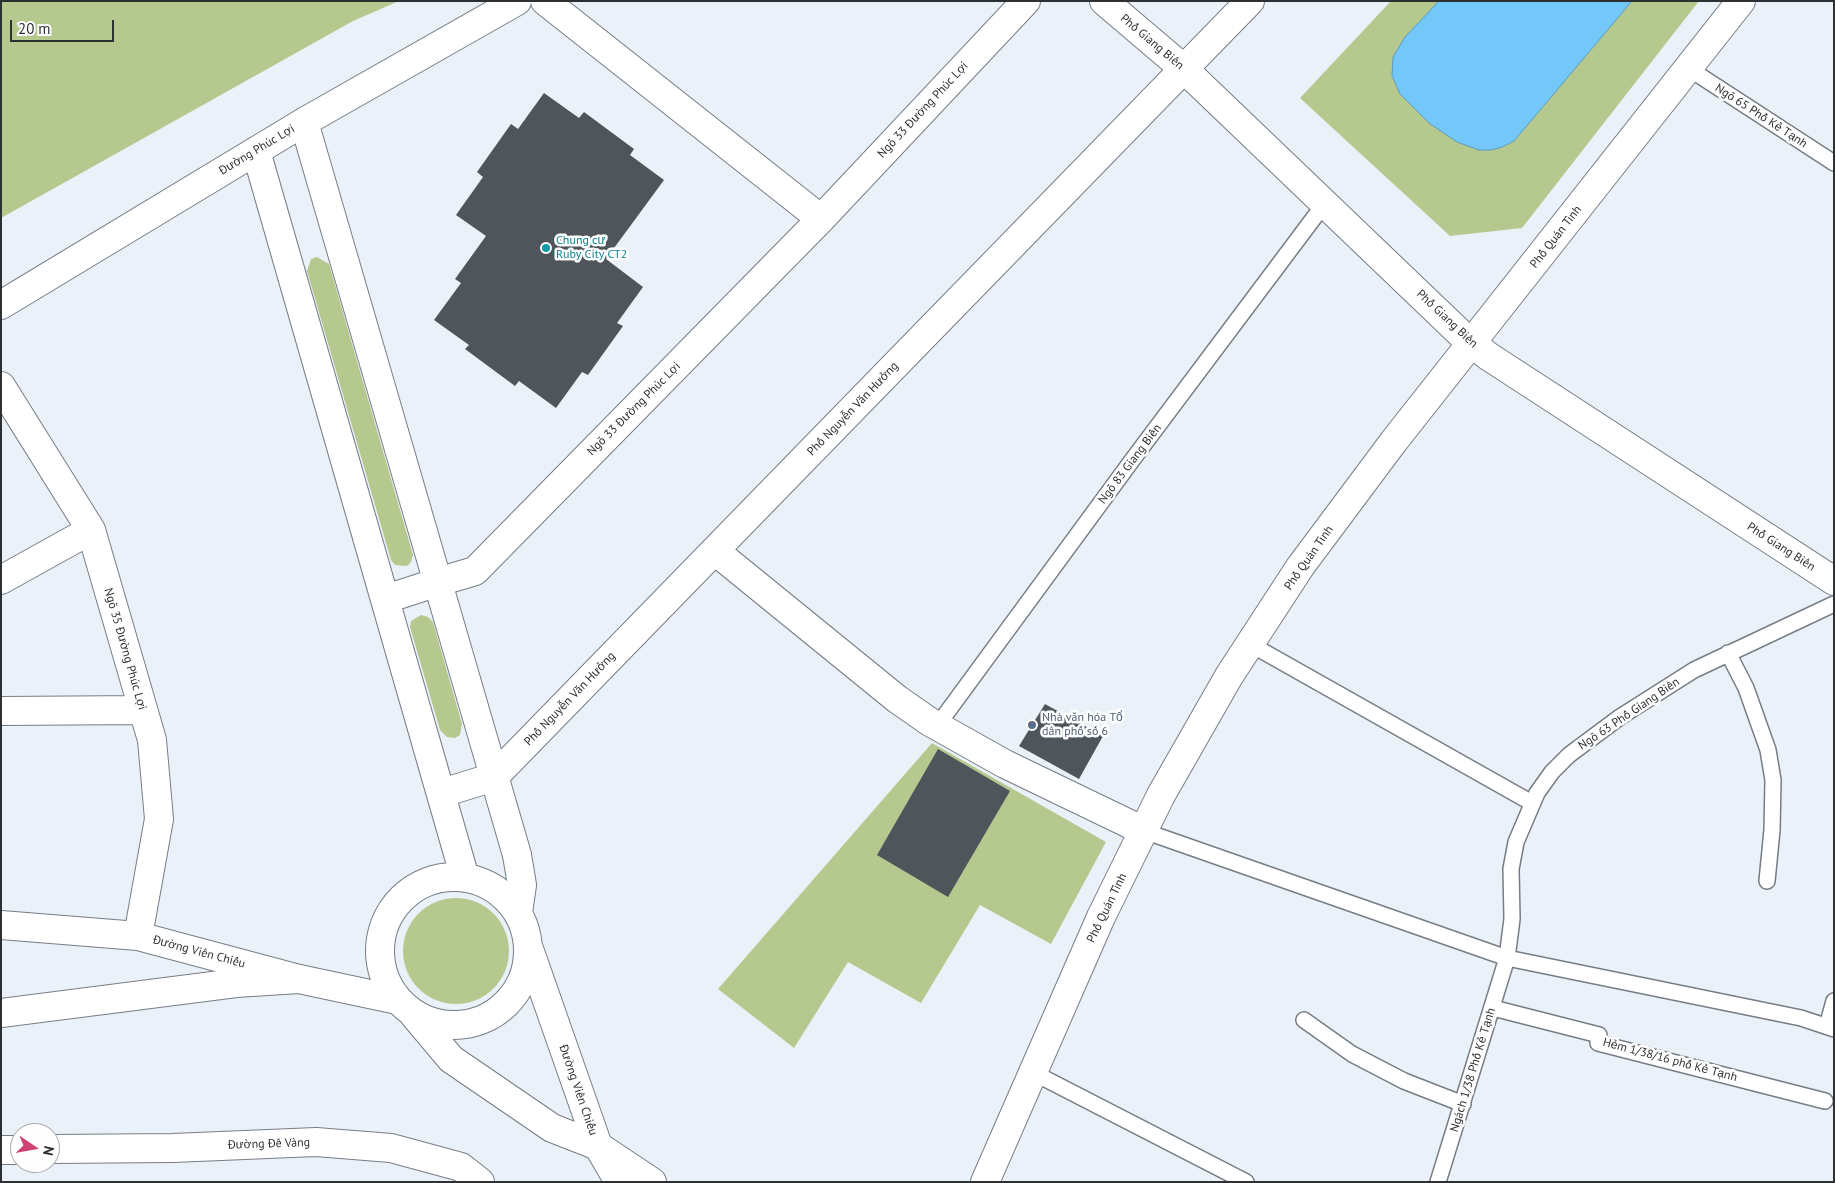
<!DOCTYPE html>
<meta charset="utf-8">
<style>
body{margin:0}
#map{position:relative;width:1835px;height:1183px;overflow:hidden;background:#eaf1f9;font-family:"PT Sans",sans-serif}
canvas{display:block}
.frame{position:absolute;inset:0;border:2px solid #2d3033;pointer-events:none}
.north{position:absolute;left:10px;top:1123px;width:50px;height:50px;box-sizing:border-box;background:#fefefe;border:1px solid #aaacad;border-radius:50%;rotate:102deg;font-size:14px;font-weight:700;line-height:20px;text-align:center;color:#2d3033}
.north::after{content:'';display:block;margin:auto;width:18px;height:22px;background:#cf4273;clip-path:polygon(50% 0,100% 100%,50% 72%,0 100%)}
.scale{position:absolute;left:10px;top:20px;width:104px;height:22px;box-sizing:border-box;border:2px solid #2d3033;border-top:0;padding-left:6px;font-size:15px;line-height:18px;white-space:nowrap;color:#2d3033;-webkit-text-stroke:4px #fefefe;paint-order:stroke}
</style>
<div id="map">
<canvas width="1835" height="1183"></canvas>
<div class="frame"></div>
<div class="north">N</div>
<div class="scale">20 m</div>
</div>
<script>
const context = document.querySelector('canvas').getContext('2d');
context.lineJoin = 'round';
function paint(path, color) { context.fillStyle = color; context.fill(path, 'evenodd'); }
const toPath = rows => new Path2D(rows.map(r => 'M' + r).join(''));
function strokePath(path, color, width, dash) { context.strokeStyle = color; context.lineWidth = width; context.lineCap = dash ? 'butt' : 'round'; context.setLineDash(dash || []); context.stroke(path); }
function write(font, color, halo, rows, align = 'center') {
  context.font = font + ' "PT Sans",sans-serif'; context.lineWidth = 5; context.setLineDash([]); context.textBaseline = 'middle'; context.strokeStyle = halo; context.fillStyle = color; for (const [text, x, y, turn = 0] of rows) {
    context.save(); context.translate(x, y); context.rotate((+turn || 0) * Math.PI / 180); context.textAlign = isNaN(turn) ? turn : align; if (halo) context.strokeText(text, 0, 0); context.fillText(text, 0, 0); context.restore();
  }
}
paint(toPath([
 [1,1,399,1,353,21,1,218],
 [1391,1,1699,1,1522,228,1450,236,1300,98],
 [317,257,329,264,413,555,411,562,407,566,395,565,391,560,307,271,311,259],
 [421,615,428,617,433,622,462,724,460,735,455,738,447,737,440,730,410,627,411,621],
 [932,743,1106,842,1051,944,980,905,921,1003,848,962,794,1048,718,989],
 '403 951a53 53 0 1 1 106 0a53 53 0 1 1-106 0Z'
]), '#b5c98f');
const water = toPath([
 [1439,1,1632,1,1514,141,1502,147,1491,150,1479,150,1457,142,1429,123,1400,94,1392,76,1393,57,1405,37,1439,1]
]);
paint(water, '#73c8f9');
strokePath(water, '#5e9abe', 1);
paint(toPath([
 [544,93,579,118,584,112,634,149,630,155,664,180,606,259,643,287,617,323,623,326,588,375,582,372,556,408,519,381,515,386,465,349,469,345,434,320,461,283,455,279,486,236,456,215,483,177,477,172,511,124,518,129],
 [1045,704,1103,736,1079,779,1019,746],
 [938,749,1010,791,948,897,877,855]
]), '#4e555b');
const service = toPath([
 [1688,68,1834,163],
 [1250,644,1532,803],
 [1728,653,1746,688,1768,750,1773,780,1772,830,1767,881],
 [937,726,1133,459,1325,203],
 [1144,831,1507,958,1801,1018,1834,1029],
 [1493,1008,1599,1035,1598,1043,1825,1101],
 [1304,1020,1352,1054,1404,1081,1463,1104],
 [1827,1026,1834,1001],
 [1032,1072,1246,1182],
 [1438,1182,1507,958,1512,919,1511,869,1516,842,1537,793,1552,772,1569,755,1620,717,1694,670,1834,604]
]);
const minor = toPath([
 [545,1,821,219],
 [1,386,91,530,152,740,159,819,138,936],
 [715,551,897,699,930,722,1005,764,1144,831],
 [1,580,91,530],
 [438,582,475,571,821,219,1026,1],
 [1,711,143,710],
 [442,793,494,777,1250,1],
 [985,1182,1101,917,1161,795,1229,676,1300,567,1394,441,1741,1]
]);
const tertiary = toPath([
 [1104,1,1184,69,1463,336,1488,356,1834,581],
 [304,122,517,855,522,885,518,913],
 [256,151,465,878],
 [1,305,304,122,517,1],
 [386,599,438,582],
 '380 951a74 74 0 1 1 148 0a74 74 0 1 1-148 0Z',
 [1,925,138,936,299,979,393,999],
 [529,949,598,1146],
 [414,1015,451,1059,552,1128,598,1146,652,1182]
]);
const secondary = toPath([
 [1,1013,236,983,299,979],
 [598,1146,619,1182],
 [50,1149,173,1148,316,1142,391,1148,461,1167,480,1182],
 [1,1150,20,1150]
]);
strokePath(service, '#777d85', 18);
strokePath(minor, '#777d85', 30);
strokePath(tertiary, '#777d85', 30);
strokePath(secondary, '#777d85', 30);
strokePath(service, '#fff', 15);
strokePath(minor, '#fff', 28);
strokePath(tertiary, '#fff', 28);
strokePath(secondary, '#fff', 28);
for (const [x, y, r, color] of [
 [546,248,5,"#0f9aa8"],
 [1032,725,5,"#5c6f8a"]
]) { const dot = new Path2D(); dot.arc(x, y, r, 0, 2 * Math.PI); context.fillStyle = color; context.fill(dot); strokePath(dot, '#fefefe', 2); }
write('12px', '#2d3033', '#fefefe', [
 ["Phố Giang Biên",1152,42,40],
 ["Ngõ 33 Đường Phúc Lợi",923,110,-47],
 ["Ngõ 65 Phố Kẻ Tạnh",1761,116,33],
 ["Đường Phúc Lợi",257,150,-31],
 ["Phố Quán Tình",1556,237,-52],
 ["Phố Giang Biên",1447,319,43],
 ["Ngõ 33 Đường Phúc Lợi",634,409,-45],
 ["Phố Nguyễn Văn Hưởng",853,409,-46],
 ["Ngõ 83 Giang Biên",1130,464,-53],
 ["Phố Giang Biên",1781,547,33],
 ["Phố Quán Tình",1309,558,-55],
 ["Ngõ 35 Đường Phúc Lợi",125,649,74],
 ["Phố Nguyễn Văn Hưởng",570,699,-46],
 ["Ngõ 63 Phố Giang Biên",1629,714,-34],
 ["Phố Quán Tình",1107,908,-64],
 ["Đường Viên Chiếu",199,952,15],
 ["Hẻm 1/38/16 phố Kẻ Tạnh",1670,1060,15],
 ["Ngách 1/38 Phố Kẻ Tạnh",1473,1070,-73],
 ["Đường Viên Chiếu",578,1090,71],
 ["Đường Đê Vàng",269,1144,-2]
]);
write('12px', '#0d838f', '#fefefe', [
 ["Chung cư",556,241],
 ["Ruby City CT2",556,255]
], 'left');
write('12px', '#4e5e75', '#fefefe', [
 ["Nhà văn hóa Tổ",1042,718],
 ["dân phố số 6",1042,732]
], 'left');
</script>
